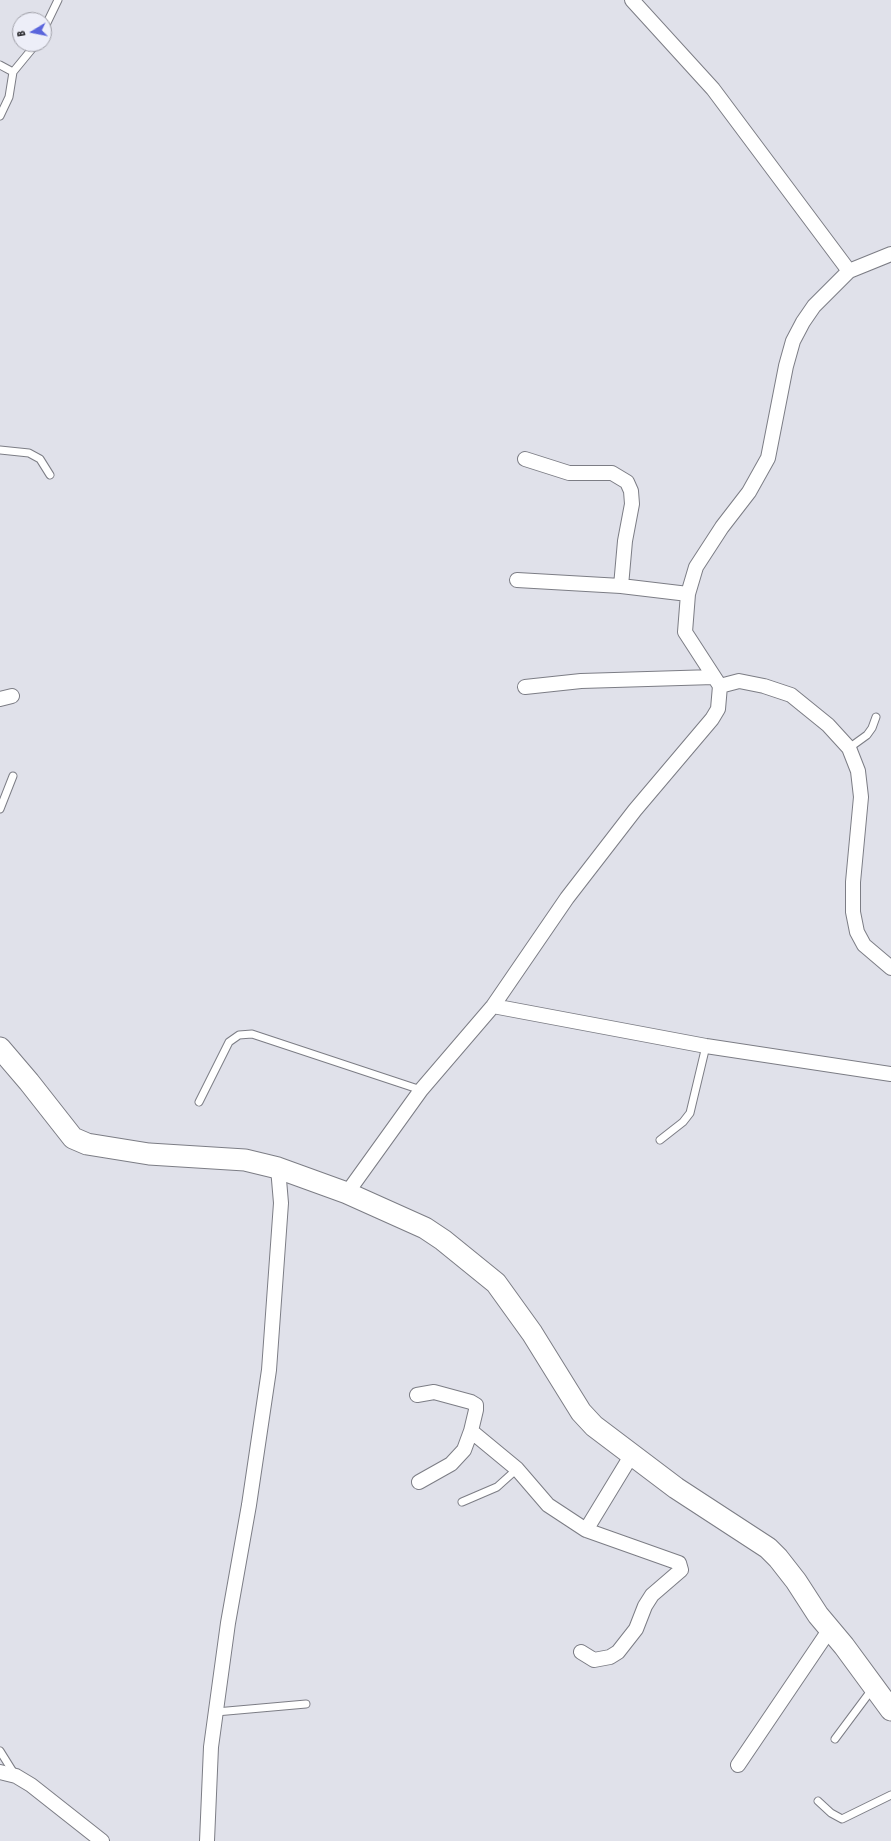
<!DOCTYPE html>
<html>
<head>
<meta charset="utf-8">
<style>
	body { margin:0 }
	#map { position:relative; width:891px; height:1841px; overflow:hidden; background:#e0e1ea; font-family:"Asap Condensed",sans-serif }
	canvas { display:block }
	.north { position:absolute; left:12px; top:12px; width:40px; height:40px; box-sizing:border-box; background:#edeef8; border:1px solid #9f9fa7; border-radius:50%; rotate:260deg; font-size:11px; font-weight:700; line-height:16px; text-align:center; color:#29292d }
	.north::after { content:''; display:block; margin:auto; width:14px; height:18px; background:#5a65dc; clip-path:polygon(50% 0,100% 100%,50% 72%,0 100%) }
</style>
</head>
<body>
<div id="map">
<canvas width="891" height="1841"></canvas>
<div class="north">B</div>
</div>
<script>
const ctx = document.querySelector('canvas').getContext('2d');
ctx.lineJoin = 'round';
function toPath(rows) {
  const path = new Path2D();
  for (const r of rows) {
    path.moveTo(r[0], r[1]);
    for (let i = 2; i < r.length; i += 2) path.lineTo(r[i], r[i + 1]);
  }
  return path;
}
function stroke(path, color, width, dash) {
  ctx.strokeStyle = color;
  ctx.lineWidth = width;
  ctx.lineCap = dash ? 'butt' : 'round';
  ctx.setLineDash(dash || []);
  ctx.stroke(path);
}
const lane = toPath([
	[44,29,58,0],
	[0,65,13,72,36,44],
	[0,116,9,97,13,72],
	[0,450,29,453,40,459,50,475],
	[849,748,867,735,872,728,876,717],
	[0,809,13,776],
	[199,1102,229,1042,239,1035,252,1034,421,1090],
	[660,1140,683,1122,690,1113,706,1046],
	[462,1502,497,1487,517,1469],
	[216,1712,306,1704],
	[835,1739,873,1688],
	[0,1751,15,1775],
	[818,1801,831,1813,842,1819,891,1795]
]);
const street = toPath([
	[632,0,713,89,849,271],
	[525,459,569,473,612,473,627,482,631,491,632,504,625,541,621,586],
	[517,580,621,586,688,594],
	[720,686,739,681,764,686,791,695,828,725,849,748,858,771,861,797,853,882,853,912,857,932,864,945,891,968],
	[525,687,581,681,714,677],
	[0,699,12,696],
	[493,1006,706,1046,891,1074],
	[347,1193,421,1090,493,1006,567,898,635,810,712,719,718,709,720,686,685,632,688,594,696,567,722,527,749,492,768,458,786,366,793,341,803,322,814,306,849,271,891,254],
	[417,1395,434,1392,471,1402,476,1405,476,1410,471,1431,517,1469,548,1505,586,1530],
	[419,1482,451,1464,464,1450,471,1431],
	[581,1652,594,1660,610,1657,618,1652,636,1629,645,1606,652,1595,681,1570,679,1563,586,1530,631,1456],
	[738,1765,830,1629],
	[0,1772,16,1776,31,1785,102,1841],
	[207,1841,211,1747,228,1623,249,1505,269,1370,281,1203,278,1168]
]);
const secondary = toPath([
	[0,1048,29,1082,73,1138,87,1144,149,1154,245,1160,278,1168,347,1193,425,1228,443,1240,496,1283,532,1333,581,1412,594,1426,676,1488,768,1548,778,1558,796,1581,818,1615,844,1646,891,1710]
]);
stroke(lane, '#7c7d85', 9);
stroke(street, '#7c7d85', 16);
stroke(secondary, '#7c7d85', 23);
stroke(lane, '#fff', 7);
stroke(street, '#fff', 14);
stroke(secondary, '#fff', 21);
</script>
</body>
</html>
